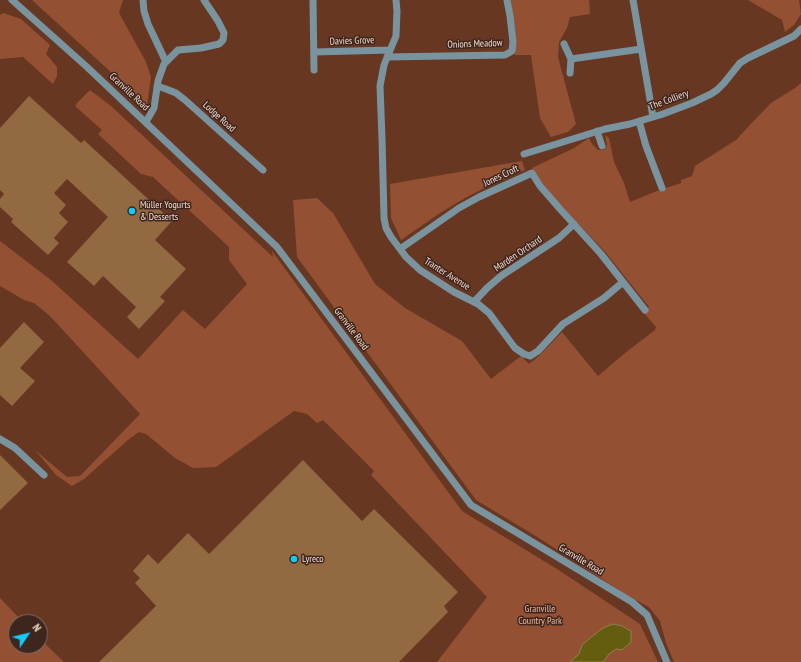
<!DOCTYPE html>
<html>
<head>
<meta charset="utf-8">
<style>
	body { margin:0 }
	#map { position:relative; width:801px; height:662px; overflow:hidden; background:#683722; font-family:"PT Sans Narrow",sans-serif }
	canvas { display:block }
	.north { position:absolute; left:8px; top:614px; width:40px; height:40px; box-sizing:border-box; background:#3d261d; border:1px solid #876d63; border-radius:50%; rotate:55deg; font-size:11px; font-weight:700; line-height:16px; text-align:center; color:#f7d8cc }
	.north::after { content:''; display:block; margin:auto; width:14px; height:18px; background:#12cafb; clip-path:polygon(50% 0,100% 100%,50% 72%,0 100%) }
</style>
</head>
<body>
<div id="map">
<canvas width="801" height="662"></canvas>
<div class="north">N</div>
</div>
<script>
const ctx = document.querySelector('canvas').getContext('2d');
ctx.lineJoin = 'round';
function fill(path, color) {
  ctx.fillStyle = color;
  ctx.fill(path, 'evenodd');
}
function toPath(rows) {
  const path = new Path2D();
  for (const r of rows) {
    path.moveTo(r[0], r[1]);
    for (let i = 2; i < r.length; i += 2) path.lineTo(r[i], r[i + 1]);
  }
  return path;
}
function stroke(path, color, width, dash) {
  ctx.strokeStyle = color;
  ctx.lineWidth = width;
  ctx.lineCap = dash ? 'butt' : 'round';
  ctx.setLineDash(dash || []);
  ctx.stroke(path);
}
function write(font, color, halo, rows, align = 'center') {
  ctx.font = font + ' "PT Sans Narrow",sans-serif';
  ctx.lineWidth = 3;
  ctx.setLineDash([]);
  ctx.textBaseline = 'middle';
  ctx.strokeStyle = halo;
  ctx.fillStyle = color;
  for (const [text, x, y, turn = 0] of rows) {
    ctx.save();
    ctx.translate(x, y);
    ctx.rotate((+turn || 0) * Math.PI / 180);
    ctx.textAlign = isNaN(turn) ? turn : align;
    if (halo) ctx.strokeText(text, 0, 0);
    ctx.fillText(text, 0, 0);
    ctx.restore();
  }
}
const green = toPath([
	[32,0,123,0,119,13,146,62,151,77,147,105],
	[510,0,589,0,590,14,570,17,567,28,559,42,558,57,576,124,568,132,551,137,540,118,531,55,515,55,515,32],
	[748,0,799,0,801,14,794,25,785,32,782,20],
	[3,13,21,19,50,45,46,54,57,67,57,76,53,84,23,57,0,59,0,15],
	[801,83,801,662,674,662,666,643,660,621,649,607,628,596,539,538,476,500,297,257,293,200,317,198,333,213,375,284,405,308,462,341,491,379,521,356,529,364,539,356,562,332,598,376,625,353,655,330,656,327,643,312,649,307,606,253,549,193,532,168,574,148,589,138,592,144,598,150,604,150,607,145,605,135,609,138,614,162,624,183,630,202,657,191,681,183,681,180,692,176,695,166,736,140,747,128,771,103,795,88],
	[90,90,111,106,273,257,272,251,462,511,557,569,640,624,658,662,437,662,487,597,371,475,374,471,323,420,317,423,307,414,294,411,216,467,193,468,175,458,146,434,139,432,128,440,84,479,72,486,56,475,35,450,67,477,80,476,140,414,50,316,34,303,24,300,0,286,0,241,51,280,138,359,183,310,205,329,247,284,229,260,229,247,153,177,141,174,98,134,102,130,75,106,78,102],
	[522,161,525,170,504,178,465,198,440,213,401,240,391,218,390,184],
	[0,598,23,622,16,622,16,646,40,646,40,639,64,662,0,662]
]);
const water = toPath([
	[613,624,622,626,631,631,631,642,622,650,616,649,609,654,603,662,570,662,579,654,582,645,590,638,603,628,613,624]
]);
const building = toPath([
	[29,96,81,143,84,140,172,221,155,240,186,269,160,297,165,301,139,329,127,317,136,307,103,276,94,286,67,262,108,217,67,179,54,193,66,205,59,213,68,222,54,238,59,243,48,255,11,222,13,219,0,207,0,199,4,194,0,190,0,128],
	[24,322,44,342,20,368,35,381,12,406,0,395,0,348],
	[0,455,28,483,0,510],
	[303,460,362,521,374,509,458,592,444,606,448,612,399,662,99,662,156,606,135,583,140,578,133,571,148,554,158,564,188,533,209,554]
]);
const minor = toPath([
	[12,0,87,67,277,247,471,505,632,602,647,615,667,662],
	[143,0,144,11,148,24,166,62],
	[313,0,314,70],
	[396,0,397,11,396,36,384,65,380,86,382,139,384,218,386,228,391,237,406,257,420,270,454,292,478,304,489,313,515,348,524,354,530,356,538,351,563,324,604,298,623,282],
	[633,0,653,117],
	[564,44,571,59,570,73],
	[314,52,390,50],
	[387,57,505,55,512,51,513,42,510,16,507,0],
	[571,59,641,49],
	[157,86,166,89,176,93,185,100,263,170],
	[639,121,646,146,662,188],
	[146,122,154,108,158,81,164,64,178,50,201,48,219,44,223,40,224,33,218,21,204,0],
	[597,131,602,146],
	[524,154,605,129,630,124,663,114,692,103,711,94,717,90,724,83,740,63,748,58,794,36,801,29],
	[400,249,459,208,479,197,532,173,540,186,560,209,601,254,645,310],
	[474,302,487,288,501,276,559,238,574,224],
	[0,439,15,448,44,475]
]);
const markers = [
	[132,211,4,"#12cafb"],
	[294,559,4,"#12cafb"]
];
const streetNames = [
	["Davies Grove",352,41,-2],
	["Onions Meadow",475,44,-2],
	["Granville Road",129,92,43],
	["The Colliery",669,100,-20],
	["Lodge Road",219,117,42],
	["Jones Croft",501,176,-25],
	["Marden Orchard",518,254,-34],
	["Tranter Avenue",447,274,32],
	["Granville Road",351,329,53],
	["Granville Road",581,560,31]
];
const poiNames = [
	["Müller Yogurts",140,205],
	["& Desserts",140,217],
	["Lyreco",302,559]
];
const parkNames = [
	["Granville",540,609],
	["Country Park",540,621]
];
fill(green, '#935033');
fill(water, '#645c0f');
stroke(water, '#908148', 1);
fill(building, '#926941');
stroke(minor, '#79949f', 7);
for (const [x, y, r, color] of markers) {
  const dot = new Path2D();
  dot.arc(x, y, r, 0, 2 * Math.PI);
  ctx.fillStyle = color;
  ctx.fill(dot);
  stroke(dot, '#3d261d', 1.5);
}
write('10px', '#f7d8cc', '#3d261d', streetNames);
write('10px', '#f7d8cc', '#3d261d', poiNames, 'left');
write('10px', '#f0b79f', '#3d261d', parkNames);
</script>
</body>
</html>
